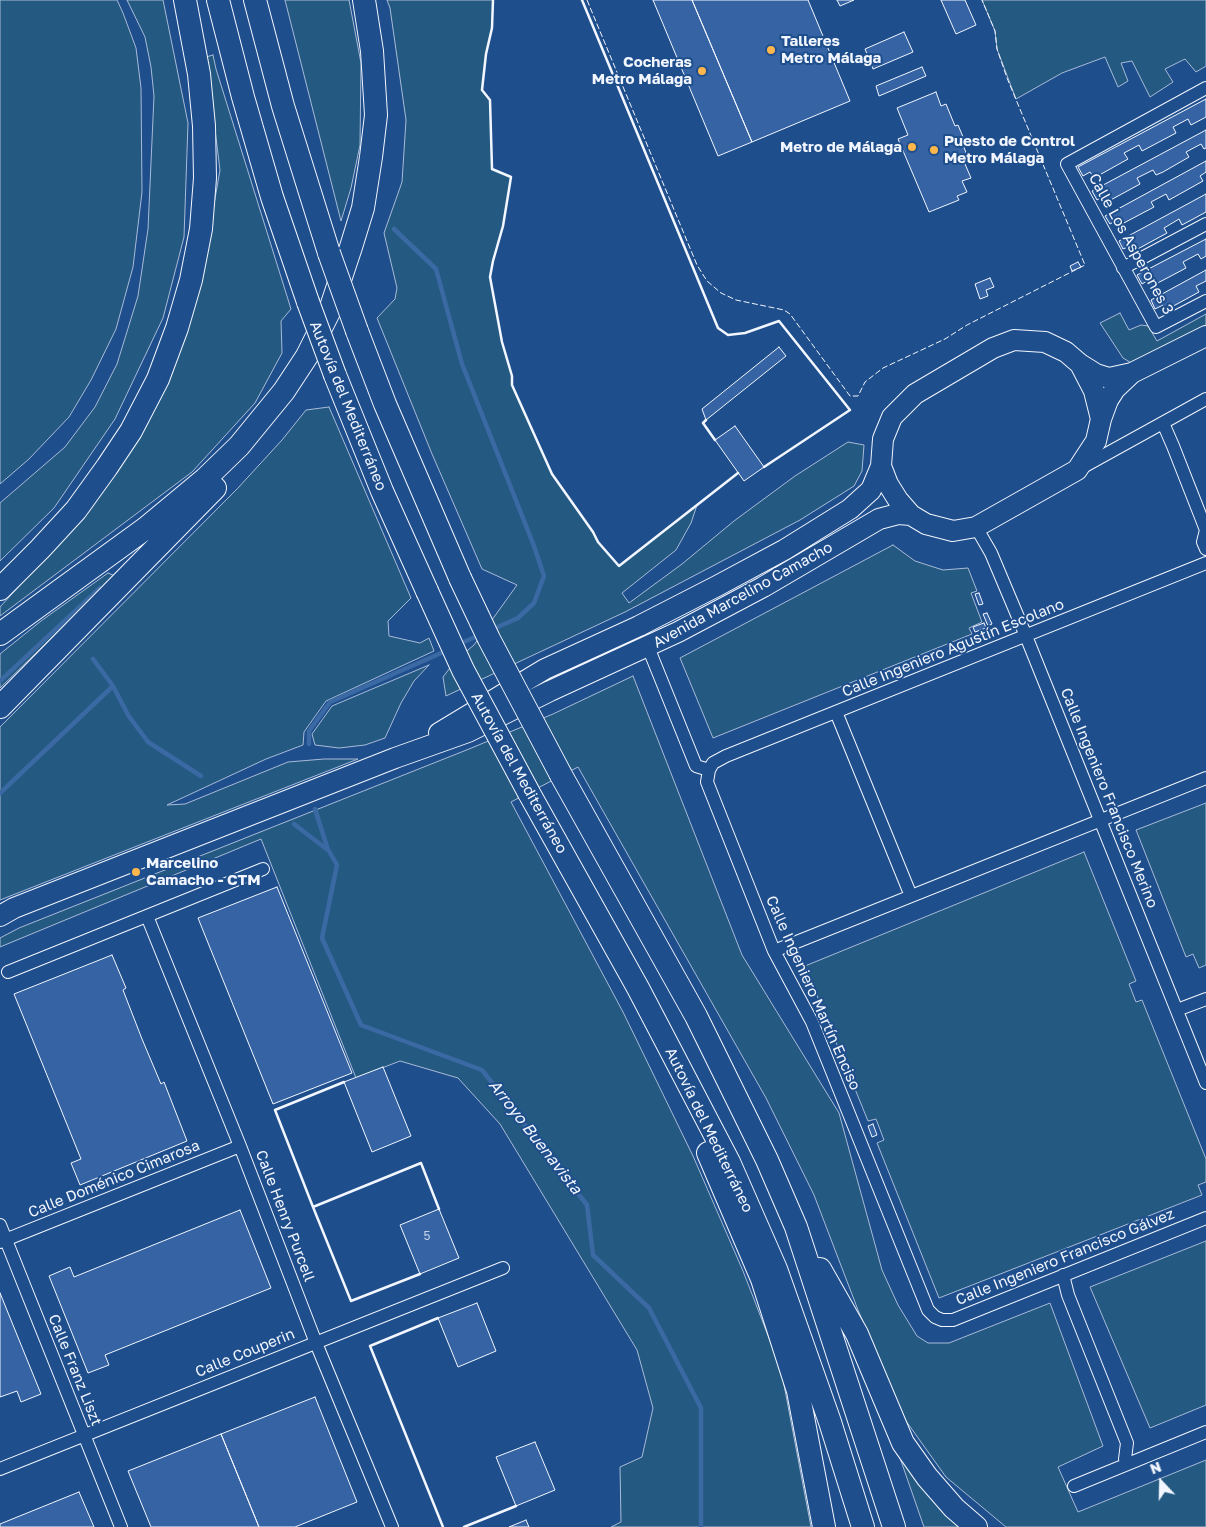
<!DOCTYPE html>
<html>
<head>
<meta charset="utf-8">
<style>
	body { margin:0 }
	#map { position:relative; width:1206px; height:1527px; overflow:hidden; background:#1f4e8c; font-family:"Golos Text",sans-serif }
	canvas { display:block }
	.north { position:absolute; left:1136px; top:1457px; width:50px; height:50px; -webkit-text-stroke:4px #1f4e8c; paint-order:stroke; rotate:339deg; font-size:14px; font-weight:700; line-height:20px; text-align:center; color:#f2f6ff }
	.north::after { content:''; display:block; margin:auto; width:18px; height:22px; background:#f2f6ff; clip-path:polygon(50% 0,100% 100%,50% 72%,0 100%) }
</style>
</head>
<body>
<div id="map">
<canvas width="1206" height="1527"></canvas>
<div class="north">N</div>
</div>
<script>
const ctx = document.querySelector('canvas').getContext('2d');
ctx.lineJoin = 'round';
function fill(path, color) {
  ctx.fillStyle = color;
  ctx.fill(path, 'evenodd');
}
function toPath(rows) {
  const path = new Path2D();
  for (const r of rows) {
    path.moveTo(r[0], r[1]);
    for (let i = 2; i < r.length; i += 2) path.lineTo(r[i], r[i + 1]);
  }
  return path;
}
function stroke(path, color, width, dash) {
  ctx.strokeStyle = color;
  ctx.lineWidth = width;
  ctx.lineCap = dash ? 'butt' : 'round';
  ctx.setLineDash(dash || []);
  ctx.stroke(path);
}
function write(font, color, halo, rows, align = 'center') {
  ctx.font = font + ' "Golos Text",sans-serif';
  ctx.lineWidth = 4;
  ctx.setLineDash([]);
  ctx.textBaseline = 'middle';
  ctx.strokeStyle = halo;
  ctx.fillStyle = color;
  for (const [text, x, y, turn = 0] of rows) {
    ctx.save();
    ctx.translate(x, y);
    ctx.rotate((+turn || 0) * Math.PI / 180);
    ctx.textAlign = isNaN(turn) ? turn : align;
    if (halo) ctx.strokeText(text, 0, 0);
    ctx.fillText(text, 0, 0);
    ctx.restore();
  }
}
const green = toPath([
	[0,0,117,0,123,13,136,48,141,88,142,192,133,267,116,329,91,380,69,417,29,459,0,484,0,0],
	[127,0,163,0,188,123,184,237,163,318,115,419,54,508,0,561,0,503,65,447,95,407,117,364,138,296,148,229,154,96,151,67,145,37,127,0],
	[285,0,349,0,361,63,360,145,351,188,341,221,285,0],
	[387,0,493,0,492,28,486,54,482,90,490,100,492,169,511,177,503,226,493,261,490,277,502,342,512,376,512,385,552,474,593,532,598,542,619,566,697,505,691,523,676,550,622,593,629,603,682,564,734,521,795,476,848,442,864,445,862,471,854,486,800,520,625,612,446,696,443,677,456,660,474,645,517,585,482,569,432,454,377,318,395,299,397,288,384,233,402,182,406,120,390,8,387,0],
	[982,0,1206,0,1206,66,1196,72,1185,59,1165,69,1173,82,1150,97,1132,61,1121,63,1128,81,1118,87,1105,57,1062,73,1016,99,997,49,995,31,982,0],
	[213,55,216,69,291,309,281,321,282,353,255,403,192,472,0,616,0,607,95,503,202,273,220,170,206,57,213,55],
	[1120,313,1129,330,1141,325,1148,326,1157,341,1206,314,1206,328,1133,364,1123,358,1100,323,1120,313],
	[329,407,411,598,388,621,389,636,420,643,429,638,434,651,326,701,304,732,303,745,266,759,167,805,185,804,288,762,324,759,358,759,0,900,0,727,237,489,282,440,306,410,329,407],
	[893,545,915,561,943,570,968,568,977,591,971,593,982,622,969,628,972,634,713,738,680,658,893,545],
	[108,573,115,576,0,688,0,654,41,621,108,573],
	[429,665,414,681,401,703,385,738,365,745,339,748,315,745,312,734,332,706,429,665],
	[633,676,742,955,839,1113,882,1270,898,1305,917,1336,928,1343,949,1343,1050,1303,1103,1446,1058,1467,1078,1512,1206,1460,1206,1527,1006,1527,946,1477,906,1421,858,1310,814,1195,766,1098,578,767,511,802,623,1012,693,1156,743,1271,781,1369,811,1527,611,1527,621,1522,620,1467,642,1457,653,1408,637,1350,500,1124,458,1078,400,1061,356,1078,261,839,0,947,0,938,19,928,469,749,553,714,633,676],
	[1206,803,1206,965,1199,968,1193,954,1186,957,1136,830,1206,803],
	[1084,852,1136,981,1129,984,1136,1002,1142,1000,1206,1159,1206,1182,1198,1185,1202,1195,939,1298,877,1143,884,1140,876,1119,868,1121,805,966,1084,852],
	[1206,1241,1206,1405,1150,1428,1090,1287,1206,1241],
	[900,1458,964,1527,924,1527,900,1458]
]);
const stream = toPath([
	[394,229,436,269,462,364,534,546,544,576,534,603,518,618,491,630],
	[459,644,480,635],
	[93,659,113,686,128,715,148,742,201,776],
	[0,681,100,588],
	[309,744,309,731,330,702,448,650],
	[0,793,113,686],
	[315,809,328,850],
	[294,824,329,851,337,865,322,938,361,1025,482,1070,587,1205,593,1255,649,1308,701,1408,701,1527]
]);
const building = toPath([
	[653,0,692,0,752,142,718,156,653,0],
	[692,0,808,0,850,101,752,142,692,0],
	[837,0,854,0,840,6,837,0],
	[941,0,965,0,976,25,956,34,941,0],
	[904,32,913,52,873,69,865,49,904,32],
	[922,67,926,76,879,96,876,86,922,67],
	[936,92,941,106,946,104,955,126,958,125,966,144,963,145,967,155,962,157,971,178,962,181,967,192,957,196,959,200,929,212,898,139,908,135,897,108,936,92],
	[1206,99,1206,117,1191,125,1188,119,1173,127,1176,133,1142,151,1139,145,1124,153,1128,159,1094,178,1090,172,1083,176,1078,167,1206,99],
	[1206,130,1206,148,1204,149,1201,144,1186,152,1189,157,1163,172,1156,175,1153,170,1137,178,1140,184,1107,202,1104,196,1097,200,1092,191,1206,130],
	[1206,161,1206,172,1200,176,1203,181,1169,200,1166,194,1151,202,1154,207,1120,225,1117,220,1110,224,1105,216,1206,161],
	[1206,194,1206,212,1182,225,1179,219,1164,228,1167,233,1134,251,1130,246,1123,249,1119,241,1206,194],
	[1206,239,1206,256,1201,259,1198,254,1183,262,1186,268,1152,286,1149,280,1142,284,1137,275,1206,239],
	[1078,262,1081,267,1072,271,1070,266,1078,262],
	[1206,270,1206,281,1196,286,1199,292,1166,310,1163,305,1155,309,1151,300,1206,270],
	[990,278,994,287,986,290,988,296,980,299,975,284,990,278],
	[779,347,786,356,706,420,702,409,779,347],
	[735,426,764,467,744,481,715,440,735,426],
	[979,593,983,604,979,605,975,594,979,593],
	[987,613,992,624,988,626,983,614,987,613],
	[984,623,986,628,975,632,973,627,984,623],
	[277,887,352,1073,273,1104,198,918,277,887],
	[112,955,126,988,123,990,142,1039,161,1084,164,1082,187,1141,80,1185,71,1163,81,1159,14,994,112,955],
	[383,1067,411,1136,372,1152,344,1082,383,1067],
	[873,1124,877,1135,872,1137,868,1126,873,1124],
	[439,1209,459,1258,420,1274,400,1225,439,1209],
	[240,1210,271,1288,105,1355,109,1365,88,1373,49,1276,70,1267,74,1277,240,1210],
	[0,1293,41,1394,21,1402,17,1391,0,1397,0,1293],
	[477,1303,496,1351,458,1367,438,1318,477,1303],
	[315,1397,357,1502,295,1527,259,1527,221,1434,315,1397],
	[221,1434,259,1527,151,1527,128,1471,221,1434],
	[535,1442,555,1490,516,1506,496,1457,535,1442],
	[79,1492,94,1527,0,1527,0,1524,79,1492],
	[526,1520,529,1527,509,1527,526,1520]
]);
const street = toPath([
	[1206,88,1067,164,1156,327,1206,301],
	[1123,268,1206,224],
	[1163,423,1173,446,1206,530,1203,542,1206,549],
	[1081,468,1206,399],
	[976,527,991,553,1026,636,1206,1083],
	[1206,563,726,756,713,763,709,770,707,782,774,951,812,1022,924,1300,928,1310,935,1317,942,1320,953,1320,1206,1218],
	[648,647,696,766,709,770],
	[836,712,911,896],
	[147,916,240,1146,316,1343,392,1527],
	[774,951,1206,778],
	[8,972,263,869],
	[1177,1010,1206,999],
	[0,1225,121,1527],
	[0,1242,240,1146],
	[1063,1275,1068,1295,1127,1443,1125,1459,1127,1464],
	[0,1469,503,1268],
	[1074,1486,1206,1432]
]);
const primary = toPath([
	[1080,364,1094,391,1101,419],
	[881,466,888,484,898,500,911,515,926,524,953,531,976,527,1077,470,1096,441,1101,419,1108,400,1115,389,1132,373],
	[439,733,545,669,639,626,717,586,784,550,850,509,871,490,881,466,883,439,892,417,915,394,993,348,1014,340,1045,342,1066,352,1080,364,1096,374,1109,378,1132,373,1206,336],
	[0,916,14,908,395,758,468,732,550,691,678,632,763,587,879,519,898,514,911,515]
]);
const highway = toPath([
	[218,0,243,97,272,197,308,302],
	[255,0,283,106,329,253],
	[357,331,385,404,460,578],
	[335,375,382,491,427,591],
	[0,589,40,549,76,510,107,467,131,431,158,379,177,328,191,280,201,229,205,178,204,126,199,74,185,0],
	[0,634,146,528,205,479,239,446,284,391,307,356,330,310,351,247,363,208,371,157,376,115,372,51,364,0],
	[0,707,215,488],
	[561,775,696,1016,767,1160,796,1227,894,1527],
	[529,793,638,988,729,1162,776,1269,830,1422,863,1527],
	[708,1153,762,1279,798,1391,824,1527],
	[820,1269,857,1334,903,1443,927,1477,954,1508,976,1527]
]);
const highwayBridge = toPath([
	[329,253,357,331],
	[308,302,335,375],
	[460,578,489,639,561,775],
	[427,591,463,670,529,793]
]);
const fence = toPath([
	[587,0,697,265,707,281,721,293,736,300,784,310,790,314,850,396,858,396,865,382,883,368,945,339,967,325,1085,265,1007,78,997,49,995,31,982,0]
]);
const wall = toPath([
	[493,0,492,28,486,54,482,90,490,100,492,169,511,177,503,226,493,261,490,277,502,342,512,376,512,385,552,474,593,532,598,542,619,566,738,473],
	[582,0,718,328,728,335,745,333,779,321,850,410,764,467],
	[706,420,703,423,715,440],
	[313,1207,275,1110,344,1082],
	[420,1274,351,1301,313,1207,421,1163,439,1209],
	[438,1318,370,1346,443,1527],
	[464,1527,516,1506]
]);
const markers = [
	[771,50,5,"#ffb74d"],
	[702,71,5,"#ffb74d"],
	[912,147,5,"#ffb74d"],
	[934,150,5,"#ffb74d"],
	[136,872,5,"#ffb74d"]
];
const numberNames = [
	["5",427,1236]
];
const poiNames = [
	["Talleres",781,41],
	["Metro Málaga",781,58],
	["Cocheras",692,62,"right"],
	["Metro Málaga",692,79,"right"],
	["Puesto de Control",944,141],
	["Metro Málaga",944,158],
	["Metro de Málaga",902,147,"right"],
	["Marcelino",146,863],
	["Camacho - CTM",146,880]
];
const streetNames = [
	["Calle Los Asperones 3",1131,244,61],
	["Autovía del Mediterráneo",348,406,68],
	["Avenida Marcelino Camacho",743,595,-29],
	["Calle Ingeniero Agustín Escolano",953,648,-22],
	["Autovía del Mediterráneo",519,773,61],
	["Calle Ingeniero Francisco Merino",1109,798,68],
	["Calle Ingeniero Martín Enciso",813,993,66],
	["Autovía del Mediterráneo",709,1130,64],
	["Calle Doménico Cimarosa",114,1179,-22],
	["Calle Henry Purcell",285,1216,69],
	["Calle Ingeniero Francisco Gálvez",1065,1257,-22],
	["Calle Couperin",245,1353,-22],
	["Calle Franz Liszt",75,1370,68]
];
const waterNames = [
	["Arroyo Buenavista",535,1137,52]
];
fill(green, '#245a82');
stroke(green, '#a8bbd7', 1);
stroke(stream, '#3b69a3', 4.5);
fill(building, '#3563a3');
stroke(building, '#f2f6ff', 1);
stroke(street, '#f2f6ff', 14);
stroke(primary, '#f2f6ff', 22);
stroke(highway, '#f2f6ff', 24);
stroke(street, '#1f4e8c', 12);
stroke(primary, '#1f4e8c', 20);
stroke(highway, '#1f4e8c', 22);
stroke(highwayBridge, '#f2f6ff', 24, []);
stroke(highwayBridge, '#1f4e8c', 22);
stroke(fence, '#f2f6ff', 1, [6, 2.5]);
stroke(wall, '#f2f6ff', 2.5);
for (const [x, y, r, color] of markers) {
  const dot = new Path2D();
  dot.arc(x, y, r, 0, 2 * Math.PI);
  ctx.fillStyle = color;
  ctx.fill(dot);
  stroke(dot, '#1f4e8c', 2);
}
write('12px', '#c3d1e8', null, numberNames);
write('bold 15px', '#f2f6ff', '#1f4e8c', poiNames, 'left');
write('15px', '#f2f6ff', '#1f4e8c', streetNames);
write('italic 16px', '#f2f6ff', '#1f4e8c', waterNames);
</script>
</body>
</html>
